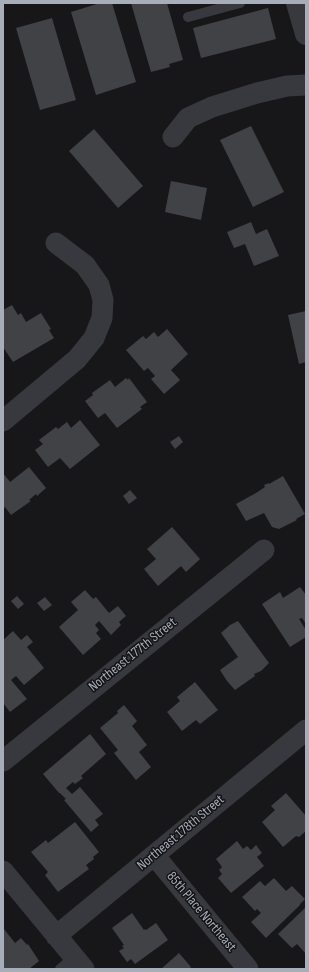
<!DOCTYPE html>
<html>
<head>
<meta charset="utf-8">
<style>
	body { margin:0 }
	#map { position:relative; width:309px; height:972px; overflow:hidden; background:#171719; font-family:"Sofia Sans Condensed",sans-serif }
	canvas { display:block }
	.frame { position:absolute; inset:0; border:4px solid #a8aeb9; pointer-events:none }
</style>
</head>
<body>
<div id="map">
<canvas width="309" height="972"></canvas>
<div class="frame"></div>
</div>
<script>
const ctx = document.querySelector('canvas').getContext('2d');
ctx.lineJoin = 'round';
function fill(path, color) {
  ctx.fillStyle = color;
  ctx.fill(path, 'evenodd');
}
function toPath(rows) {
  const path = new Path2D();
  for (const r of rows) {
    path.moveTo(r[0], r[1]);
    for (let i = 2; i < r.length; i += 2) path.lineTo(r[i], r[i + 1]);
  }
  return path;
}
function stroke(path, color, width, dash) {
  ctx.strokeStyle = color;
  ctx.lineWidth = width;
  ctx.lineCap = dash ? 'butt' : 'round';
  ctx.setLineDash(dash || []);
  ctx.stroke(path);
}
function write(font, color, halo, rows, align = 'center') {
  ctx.font = font + ' "Sofia Sans Condensed",sans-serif';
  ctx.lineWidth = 3;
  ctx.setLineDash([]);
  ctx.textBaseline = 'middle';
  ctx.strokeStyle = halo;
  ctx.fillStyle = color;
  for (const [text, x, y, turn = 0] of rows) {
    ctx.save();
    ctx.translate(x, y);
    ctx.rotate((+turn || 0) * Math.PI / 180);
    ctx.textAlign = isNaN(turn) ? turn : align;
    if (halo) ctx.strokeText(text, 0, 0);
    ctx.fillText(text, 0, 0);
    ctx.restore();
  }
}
const building = toPath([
	[100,3,112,3,136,82,96,95,71,12],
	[131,3,167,3,183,60,169,64,170,67,151,72],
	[268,8,276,39,201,58,193,28],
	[52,18,76,100,40,110,16,28],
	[251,126,284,192,253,207,220,140],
	[94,129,143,186,118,208,69,151],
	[171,181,207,188,201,220,165,212],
	[251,222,256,234,267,229,279,256,254,266,245,244,234,248,227,232],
	[12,305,18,315,21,313,26,322,41,313,51,329,49,330,54,338,13,362,3,347,3,310],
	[306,311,306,362,299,364,288,315],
	[167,329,188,354,171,370,180,380,164,394,151,379,155,376,148,368,144,371,126,350,143,336,146,339,154,332,158,337],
	[126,378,128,380,129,378,147,402,140,407,142,409,117,428,105,413,98,418,85,401,93,395,92,393,110,380,115,387],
	[80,420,100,445,70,469,60,458,48,467,35,450,43,444,39,440,56,427,58,429,67,422,71,428],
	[179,436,183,442,175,449,170,442],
	[29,467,46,488,37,496,36,494,29,500,31,501,11,515,5,507,3,509,3,473,10,482],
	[283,476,305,514,296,519,297,520,279,529,272,527,264,513,246,521,236,504,256,493,265,487,264,485,269,483,269,484],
	[130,490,137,498,129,504,123,496],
	[172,527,200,559,186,572,181,566,158,586,144,569,156,559,147,549],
	[300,587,306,595,306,624,302,618,299,619,306,630,306,637,290,647,262,604,280,592,283,598],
	[85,590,93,599,96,597,109,613,118,606,126,616,119,622,121,625,111,635,99,621,95,625,99,630,96,633,101,639,83,655,59,627,78,610,71,602],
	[17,596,24,604,18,609,11,601],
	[45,597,52,605,44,611,37,603],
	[238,621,269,663,261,671,254,674,255,676,235,690,227,681,220,670,238,657,221,633,230,625],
	[13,631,21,640,27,635,33,642,27,647,44,668,24,685,16,676,11,680,27,699,10,712,3,703,3,640],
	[195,682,218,710,200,724,196,720,182,731,167,712,180,701,177,697],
	[124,705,137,721,132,726,147,745,139,752,151,767,136,780,114,753,118,750,100,728,118,713,117,711],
	[90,734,106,754,81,776,83,778,75,784,73,782,66,788,72,794,80,787,103,814,95,820,99,825,91,832,64,800,66,799,60,793,59,793,43,774],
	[286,793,306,816,306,831,299,837,296,836,283,847,262,822,275,810,271,806],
	[75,822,99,852,93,857,94,859,86,865,89,869,58,892,45,875,48,872,31,852,46,840,48,843],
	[237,841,243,849,247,846,251,850,256,845,262,853,257,857,264,866,231,893,218,878,222,874,219,870,222,867,216,859],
	[274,878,286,891,292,886,305,899,300,904,300,905,266,938,251,922,261,913,257,909,255,911,242,897,260,881,265,886],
	[306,907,306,954,297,944,292,948,278,934],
	[132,913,144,930,145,929,146,930,156,923,168,940,135,964,131,959,127,962,119,951,124,948,122,946,124,945,112,928],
	[4,929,15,943,21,938,27,945,28,944,39,961,29,969,3,969,3,930],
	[179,953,191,967,189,969,161,969]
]);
const service = toPath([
	[188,17,240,3],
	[60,969,74,957]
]);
const minor = toPath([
	[173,137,188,118,212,107,257,93,287,86,306,85],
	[3,421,77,359,94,338,102,318,103,300,99,285,85,265,56,243],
	[3,761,264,550],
	[154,855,248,969],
	[3,871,84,969],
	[56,936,306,730]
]);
const tertiary = toPath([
	[297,3,306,34]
]);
const streetNames = [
	["Northeast 177th Street",133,655,-39],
	["Northeast 178th Street",181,833,-40],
	["85th Place Northeast",201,912,50]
];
fill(building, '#404246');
stroke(service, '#37393e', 10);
stroke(minor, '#37393e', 21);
stroke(tertiary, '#37393e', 22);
write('14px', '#a8aeb9', '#121214', streetNames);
</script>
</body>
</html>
